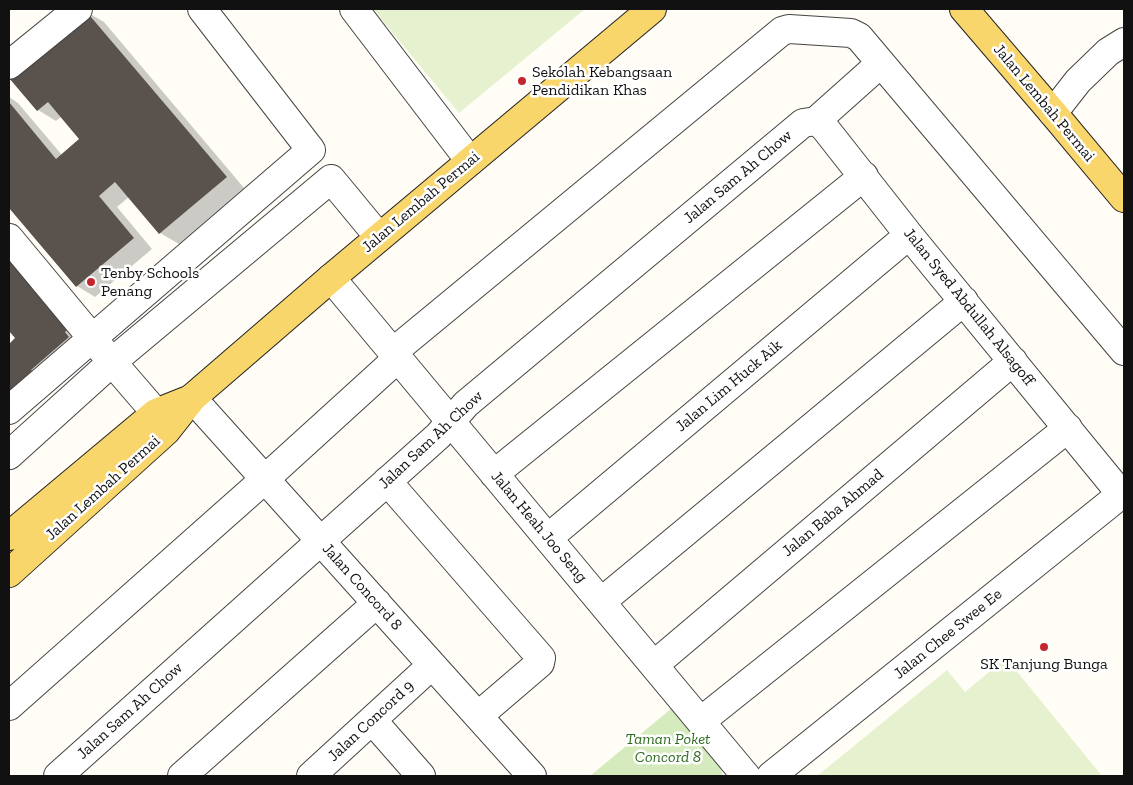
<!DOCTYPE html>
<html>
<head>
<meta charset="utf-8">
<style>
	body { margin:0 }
	#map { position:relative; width:1133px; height:785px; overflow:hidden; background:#fffdf5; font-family:"Zilla Slab",serif }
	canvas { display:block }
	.frame { position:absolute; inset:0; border:10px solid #111; pointer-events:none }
</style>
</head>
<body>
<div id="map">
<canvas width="1133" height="785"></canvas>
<div class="frame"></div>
</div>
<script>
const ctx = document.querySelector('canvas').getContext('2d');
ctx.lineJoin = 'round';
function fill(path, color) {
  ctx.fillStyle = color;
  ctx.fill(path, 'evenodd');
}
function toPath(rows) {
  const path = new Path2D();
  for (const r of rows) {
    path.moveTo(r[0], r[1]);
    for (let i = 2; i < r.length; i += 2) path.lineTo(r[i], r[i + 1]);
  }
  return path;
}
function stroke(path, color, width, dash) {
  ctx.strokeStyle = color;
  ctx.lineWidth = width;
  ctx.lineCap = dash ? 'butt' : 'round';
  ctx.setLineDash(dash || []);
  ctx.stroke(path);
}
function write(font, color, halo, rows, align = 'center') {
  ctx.font = font + ' "Zilla Slab",serif';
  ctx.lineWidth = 5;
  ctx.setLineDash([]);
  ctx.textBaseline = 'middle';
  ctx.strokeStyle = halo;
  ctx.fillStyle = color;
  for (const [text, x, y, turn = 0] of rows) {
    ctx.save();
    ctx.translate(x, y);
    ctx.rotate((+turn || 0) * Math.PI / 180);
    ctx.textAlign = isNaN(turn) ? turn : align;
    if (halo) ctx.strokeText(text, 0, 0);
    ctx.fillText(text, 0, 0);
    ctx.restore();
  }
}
const green = toPath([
	[672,708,719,763,723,776,590,776]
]);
const pitch = toPath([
	[373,9,585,9,459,113],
	[1006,658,1102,776,817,776,947,670,965,692]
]);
const shadow = toPath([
	[85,11,104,22,244,188,179,244,160,233,129,197,117,207,152,249,95,297,77,286,9,206,9,97,18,103,62,155,81,139,61,117,56,121,38,110],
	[9,251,92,335,9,420,9,345,17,338,9,329]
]);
const building = toPath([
	[85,10,227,177,159,234,115,182,99,196,134,238,76,287,9,208,9,102,56,159,79,139,48,102,37,111,9,78],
	[9,260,54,312,74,324,65,332,69,337,31,370,33,372,9,394,9,344,15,338,9,331]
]);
const minor = toPath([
	[354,9,470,161],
	[9,65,78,9],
	[1053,113,1078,81,1108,52,1124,42],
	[816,121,824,127,909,235,1121,494],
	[816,121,881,63],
	[9,238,112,362,156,413],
	[331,278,746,776],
	[393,352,782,31,789,29,851,33,859,37,1124,351],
	[192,398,532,776],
	[9,410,311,150,202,9],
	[9,455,112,362,331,179,379,237],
	[494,474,864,176],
	[387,481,541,658,540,663,478,716],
	[548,538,909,235],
	[601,602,964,301],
	[654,665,1013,361],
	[9,706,265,479,398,358],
	[372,720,421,776],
	[701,721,1068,428],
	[58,776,438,436,466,404,803,123,816,121],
	[182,776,377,603],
	[311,776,432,665],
	[771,776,1124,492]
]);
const major = toPath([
	[964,9,1053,113,1124,198],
	[9,536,156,413,186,401],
	[9,573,166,431,192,398,331,278,652,9]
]);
const markers = [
	[522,81,5,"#c4262e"],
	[91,282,5,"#c4262e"],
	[1044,647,5,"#c4262e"]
];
const poiNames = [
	["Sekolah Kebangsaan",532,72],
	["Pendidikan Khas",532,90],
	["Tenby Schools",101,273],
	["Penang",101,291],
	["SK Tanjung Bunga",1044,664,"center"]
];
const streetNames = [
	["Jalan Lembah Permai",1044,103,50],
	["Jalan Sam Ah Chow",738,177,-40],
	["Jalan Lembah Permai",421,202,-40],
	["Jalan Syed Abdullah Alsagoff",969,307,51],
	["Jalan Lim Huck Aik",729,386,-40],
	["Jalan Sam Ah Chow",431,440,-43],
	["Jalan Lembah Permai",103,488,-42],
	["Jalan Baba Ahmad",833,513,-40],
	["Jalan Heah Joo Seng",539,527,50],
	["Jalan Concord 8",362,587,48],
	["Jalan Chee Swee Ee",948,634,-39],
	["Jalan Sam Ah Chow",130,711,-42],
	["Jalan Concord 9",371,721,-43]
];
const parkNames = [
	["Taman Poket",668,739],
	["Concord 8",668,757]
];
fill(green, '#d5ebbd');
fill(pitch, '#e6f2cf');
fill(shadow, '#0003');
fill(building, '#5a524d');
stroke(minor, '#444', 30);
stroke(major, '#222', 30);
stroke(minor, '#fff', 28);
stroke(major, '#f9d66b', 28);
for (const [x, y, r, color] of markers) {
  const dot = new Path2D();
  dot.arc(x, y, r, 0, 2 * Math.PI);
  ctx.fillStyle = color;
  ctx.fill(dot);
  stroke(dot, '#fff', 2);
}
write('16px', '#111', '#fff', poiNames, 'left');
write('16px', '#111', '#fff', streetNames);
write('italic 16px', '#2f6b1f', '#fff', parkNames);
</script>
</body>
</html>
